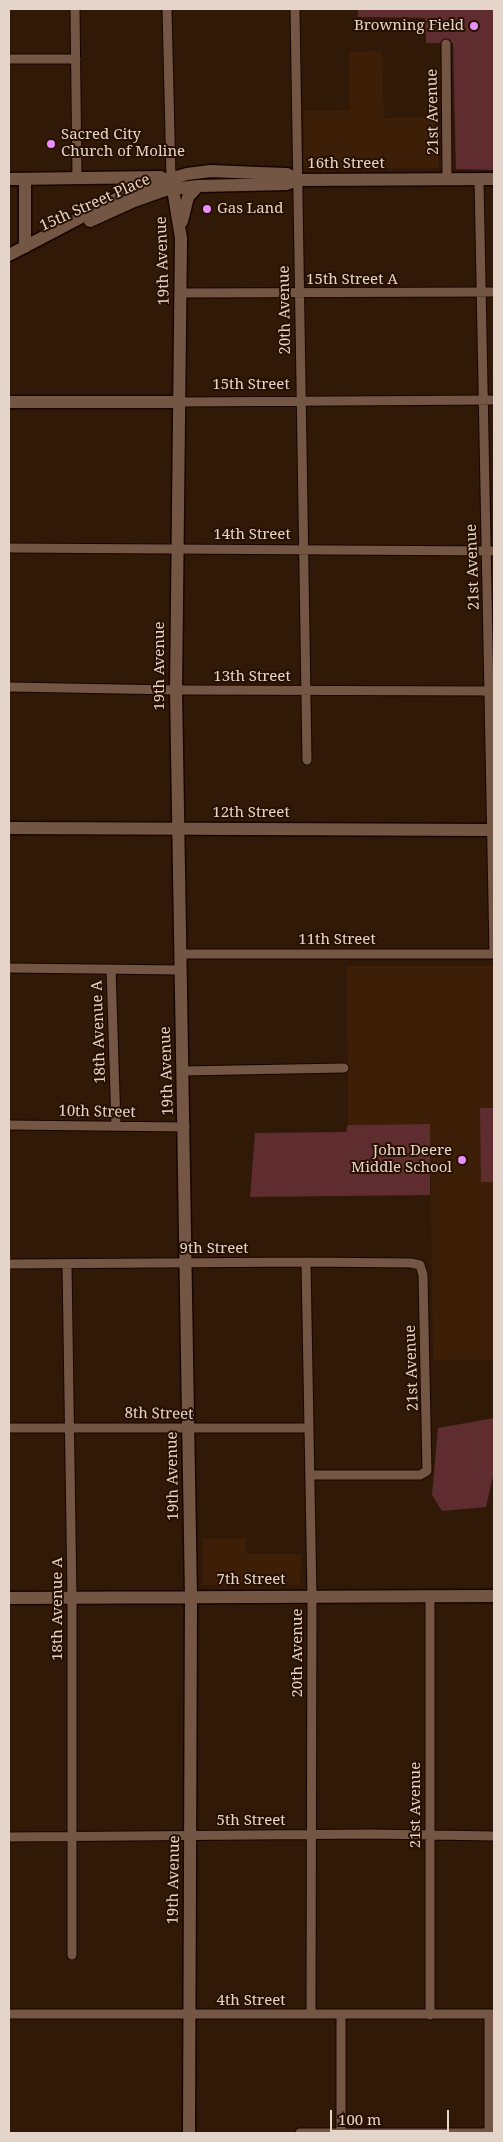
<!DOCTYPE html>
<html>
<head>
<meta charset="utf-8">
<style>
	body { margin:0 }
	#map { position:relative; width:503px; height:2142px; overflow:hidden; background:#311907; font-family:"Noto Serif",serif }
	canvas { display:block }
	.frame { position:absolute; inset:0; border:10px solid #e4d4c9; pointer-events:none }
	.scale { position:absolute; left:330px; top:2110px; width:119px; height:22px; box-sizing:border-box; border:2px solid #e4d4c9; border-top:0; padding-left:6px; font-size:15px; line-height:18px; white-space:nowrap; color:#e4d4c9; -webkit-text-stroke:4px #271001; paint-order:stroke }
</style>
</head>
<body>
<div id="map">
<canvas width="503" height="2142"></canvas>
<div class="frame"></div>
<div class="scale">100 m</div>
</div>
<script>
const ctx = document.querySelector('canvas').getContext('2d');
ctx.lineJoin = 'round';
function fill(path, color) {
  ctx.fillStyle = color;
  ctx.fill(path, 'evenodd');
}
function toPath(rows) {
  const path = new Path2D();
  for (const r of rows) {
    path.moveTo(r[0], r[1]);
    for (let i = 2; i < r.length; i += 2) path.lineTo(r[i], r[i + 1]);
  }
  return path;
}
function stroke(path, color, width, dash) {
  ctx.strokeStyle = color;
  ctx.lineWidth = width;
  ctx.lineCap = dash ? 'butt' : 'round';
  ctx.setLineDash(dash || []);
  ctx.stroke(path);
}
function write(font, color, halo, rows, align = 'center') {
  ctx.font = font + ' "Noto Serif",serif';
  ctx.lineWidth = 4;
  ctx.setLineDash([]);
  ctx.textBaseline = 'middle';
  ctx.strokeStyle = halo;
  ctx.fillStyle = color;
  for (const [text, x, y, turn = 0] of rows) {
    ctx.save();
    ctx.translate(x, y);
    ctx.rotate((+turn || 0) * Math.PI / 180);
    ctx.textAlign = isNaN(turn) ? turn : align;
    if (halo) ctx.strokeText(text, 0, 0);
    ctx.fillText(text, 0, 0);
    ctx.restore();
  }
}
const built = toPath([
	[382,51,384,118,437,117,439,168,304,169,304,111,350,110,349,52],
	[347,966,494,966,494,1360,433,1360,430,1124,348,1125],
	[246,1538,246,1554,301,1554,300,1585,203,1585,202,1539]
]);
const green = toPath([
	[358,9,494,9,494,170,456,169,453,43,426,43,425,18,358,17],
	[480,1108,494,1108,494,1182,481,1182],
	[430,1124,430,1195,250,1197,255,1133,346,1132,348,1125],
	[494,1418,494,1472,486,1507,442,1511,432,1495,438,1428]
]);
const street = toPath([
	[75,9,77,178],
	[167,9,171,177],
	[295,9,307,760],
	[446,44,447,179],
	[9,59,76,59],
	[479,179,494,954],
	[181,293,494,292],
	[180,402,494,400],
	[9,548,494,551],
	[9,687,176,690,493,691],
	[181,954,494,954],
	[9,968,181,970],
	[111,969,116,1125],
	[183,1071,344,1068],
	[9,1125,185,1127],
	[306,1262,312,1596,311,2014],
	[9,1264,306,1262,411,1263,420,1265,423,1275,427,1471,420,1475,310,1475],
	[67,1264,72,1597,72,1955],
	[9,1428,308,1428],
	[9,1837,371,1834,494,1836],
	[9,2014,494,2014],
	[430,2015,430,1596],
	[300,2133,494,2133],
	[341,2133,341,2015],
	[489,2133,489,2014]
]);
const secondary = toPath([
	[171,177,181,238,176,690,191,1597,189,2133],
	[9,179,161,177],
	[25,179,25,247],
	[90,221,134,201,165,190,198,186,286,184,297,180],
	[182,221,188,197,198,186],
	[9,255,135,189,187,174,211,171,258,173,287,174,297,180,494,179],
	[9,402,180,402],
	[9,828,494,830],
	[9,1598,494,1596]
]);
const markers = [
	[474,26,5,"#ea8dfd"],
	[51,144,5,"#ea8dfd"],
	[207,209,5,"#ea8dfd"],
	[462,1160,5,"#ea8dfd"]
];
const poiNames = [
	["Browning Field",464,26],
	["Sacred City",61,135,"left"],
	["Church of Moline",61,152,"left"],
	["Gas Land",217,209,"left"],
	["John Deere",452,1151],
	["Middle School",452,1168]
];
const streetNames = [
	["21st Avenue",433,112,-91],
	["16th Street",346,164],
	["15th Street Place",95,203,-24],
	["19th Avenue",163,261,-92],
	["15th Street A",352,280],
	["20th Avenue",285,310,-91],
	["15th Street",251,385],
	["14th Street",252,535],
	["21st Avenue",473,567,-92],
	["19th Avenue",160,666,-90],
	["13th Street",252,677],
	["12th Street",251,813],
	["11th Street",337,940],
	["18th Avenue A",99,1032,-92],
	["19th Avenue",167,1071,-92],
	["10th Street",97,1112,1],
	["9th Street",214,1249],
	["21st Avenue",412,1368,-92],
	["8th Street",159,1414,1],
	["19th Avenue",173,1476,-91],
	["7th Street",251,1580],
	["18th Avenue A",58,1609,-90],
	["20th Avenue",298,1653,-90],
	["21st Avenue",416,1805,-90],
	["5th Street",251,1821],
	["19th Avenue",174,1880,-89],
	["4th Street",251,2001]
];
fill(built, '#3d1f08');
fill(green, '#5f2c2f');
stroke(street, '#180400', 11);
stroke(secondary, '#180400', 15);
stroke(street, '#735744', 9);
stroke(secondary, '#735744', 12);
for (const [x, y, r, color] of markers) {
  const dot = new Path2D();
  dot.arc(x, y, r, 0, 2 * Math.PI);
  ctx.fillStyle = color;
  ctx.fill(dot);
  stroke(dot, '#271001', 2);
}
write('15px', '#e4d4c9', '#271001', poiNames, 'right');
write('15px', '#e4d4c9', '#271001', streetNames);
</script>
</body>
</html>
